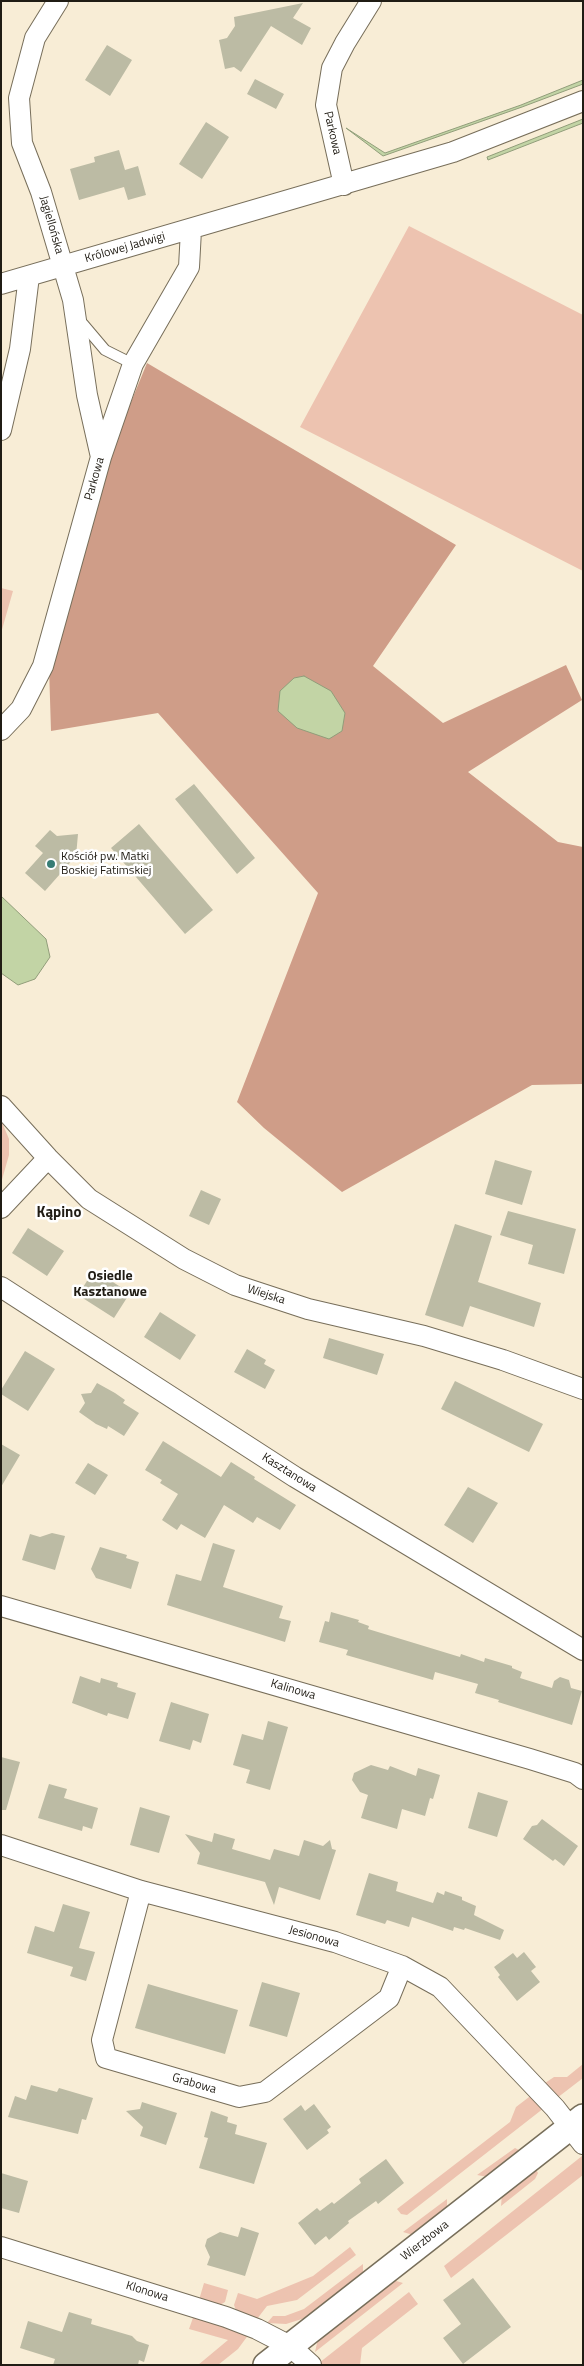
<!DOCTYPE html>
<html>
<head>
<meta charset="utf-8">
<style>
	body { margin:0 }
	#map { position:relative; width:584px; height:2366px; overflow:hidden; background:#f8edd6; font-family:"Titillium Web",sans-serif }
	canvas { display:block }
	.frame { position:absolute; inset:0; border:2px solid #201c14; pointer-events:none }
</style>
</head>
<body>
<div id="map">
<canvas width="584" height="2366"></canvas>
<div class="frame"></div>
</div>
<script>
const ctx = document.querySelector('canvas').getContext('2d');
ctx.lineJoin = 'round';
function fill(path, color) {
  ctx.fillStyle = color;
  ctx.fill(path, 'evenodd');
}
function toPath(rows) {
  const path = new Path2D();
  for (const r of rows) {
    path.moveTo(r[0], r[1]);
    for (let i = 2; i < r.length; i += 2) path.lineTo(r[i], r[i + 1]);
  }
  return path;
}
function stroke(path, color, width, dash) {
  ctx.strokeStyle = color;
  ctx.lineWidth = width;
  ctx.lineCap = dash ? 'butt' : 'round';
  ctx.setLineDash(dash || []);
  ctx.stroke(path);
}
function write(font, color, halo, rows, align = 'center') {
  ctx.font = font + ' "Titillium Web",sans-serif';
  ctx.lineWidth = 5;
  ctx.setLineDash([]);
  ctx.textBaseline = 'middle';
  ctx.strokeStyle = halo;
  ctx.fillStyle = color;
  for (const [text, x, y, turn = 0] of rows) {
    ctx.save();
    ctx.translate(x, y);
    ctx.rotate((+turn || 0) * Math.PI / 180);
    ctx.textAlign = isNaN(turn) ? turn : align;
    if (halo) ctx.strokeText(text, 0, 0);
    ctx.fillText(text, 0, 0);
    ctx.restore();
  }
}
const green = toPath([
	[409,226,583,315,583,571,300,427],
	[1,588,13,591,1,633],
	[1,1120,9,1139,9,1155,1,1183],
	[583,2064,583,2078,557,2098,545,2083,554,2077,567,2077],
	[533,2094,544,2108,407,2215,401,2214,397,2209,510,2122,516,2107],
	[515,2148,521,2151,488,2177,477,2175],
	[582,2156,583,2175,451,2278,444,2266],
	[535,2168,538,2173,535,2179,501,2206,502,2194],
	[447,2199,447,2209,413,2235,403,2232],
	[350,2247,356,2255,297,2300,267,2306,257,2319,237,2313,234,2305,238,2293,257,2299,313,2276],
	[363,2264,363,2275,305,2318,286,2324,267,2323,273,2316,285,2316,304,2309],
	[393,2280,403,2283,315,2352,318,2339],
	[204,2283,228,2290,225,2302,218,2306,199,2300],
	[409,2292,418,2304,362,2348,360,2365,321,2365,319,2363],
	[194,2315,249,2334,238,2349,218,2365,198,2365,228,2340,189,2329]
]);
const forest = toPath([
	[147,363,456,545,373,666,443,723,566,665,582,700,468,772,558,842,583,847,583,1084,532,1085,342,1192,264,1128,237,1102,318,893,158,713,51,731,49,667,109,456]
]);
const water = toPath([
	[583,80,583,84,522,107,383,156,346,128,385,153,521,105,583,80],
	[583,119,583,123,488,160,487,157,583,119],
	[304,676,331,691,345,713,342,731,329,739,297,728,278,711,280,691,294,678,304,676],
	[1,896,46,939,50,957,35,979,18,985,1,973,1,896]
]);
const building = toPath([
	[303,3,293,18,311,28,302,45,271,26,241,72,234,67,225,69,219,40,227,38,235,26,234,17],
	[107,45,132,60,110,96,85,80],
	[255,79,284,94,276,109,247,94],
	[206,122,229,137,202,179,179,164],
	[119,150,125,170,138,166,146,195,128,200,124,187,79,200,70,169,95,162,94,157],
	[194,784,255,858,237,874,175,799],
	[139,824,213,910,185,934,111,848],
	[50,830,57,836,78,834,76,856,45,891,25,873,43,853,35,846],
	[495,1160,532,1171,522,1205,485,1194],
	[201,1190,221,1199,209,1225,189,1216],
	[508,1211,576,1229,564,1274,528,1264,533,1245,500,1235],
	[455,1224,492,1236,478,1282,541,1303,534,1327,470,1306,463,1327,425,1315],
	[28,1228,64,1251,47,1276,12,1253],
	[94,1270,130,1293,114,1318,78,1295],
	[160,1312,196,1335,180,1360,144,1337],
	[329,1338,384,1354,377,1375,323,1358],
	[247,1349,266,1360,264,1364,275,1370,265,1389,234,1372],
	[25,1351,55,1369,28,1411,1,1394,1,1390],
	[455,1381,543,1424,529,1452,441,1409],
	[97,1383,115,1393,125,1400,123,1403,139,1413,124,1436,108,1426,107,1429,96,1424,79,1412,85,1403,81,1394,91,1393],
	[163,1441,221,1477,231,1462,255,1477,254,1479,296,1505,280,1530,257,1517,253,1523,224,1505,205,1538,181,1524,177,1530,162,1520,178,1494,160,1483,162,1480,145,1470],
	[1,1444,20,1455,1,1487],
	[88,1463,108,1475,95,1495,75,1483],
	[468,1487,498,1503,473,1543,444,1525],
	[52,1533,65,1536,55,1570,22,1560,30,1534,40,1537],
	[213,1543,235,1550,223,1587,283,1606,279,1618,291,1621,285,1642,167,1605,176,1574,201,1581],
	[100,1547,127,1555,126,1558,139,1562,131,1589,96,1578,91,1569],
	[331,1612,359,1620,358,1622,369,1626,368,1629,460,1657,461,1654,484,1662,485,1658,512,1666,512,1668,522,1672,520,1678,552,1688,554,1681,560,1677,569,1680,571,1688,582,1691,572,1725,498,1702,499,1700,475,1693,478,1684,435,1672,433,1680,346,1655,348,1650,319,1642,325,1621,329,1622],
	[80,1676,100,1683,101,1678,118,1683,117,1687,136,1693,128,1719,108,1713,107,1716,72,1703],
	[171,1702,209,1714,201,1743,193,1740,190,1750,159,1741],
	[268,1721,288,1727,270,1790,246,1783,250,1770,233,1765,242,1734,263,1740],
	[1,1757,20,1762,6,1810,1,1810],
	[371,1765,388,1770,390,1766,416,1776,418,1768,440,1775,433,1799,430,1798,425,1816,402,1809,397,1829,361,1818,368,1795,360,1792,352,1780,354,1773],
	[49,1784,67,1789,64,1798,98,1808,92,1829,83,1826,82,1831,38,1818],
	[478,1792,508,1801,497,1837,468,1828],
	[140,1807,170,1816,159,1853,130,1845],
	[542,1819,578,1846,564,1866,555,1859,553,1861,523,1839,532,1826,537,1825],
	[214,1833,235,1839,232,1849,270,1860,274,1849,299,1856,304,1840,323,1846,330,1840,332,1849,336,1850,320,1900,279,1887,274,1905,265,1882,197,1864,200,1853,185,1834,212,1842],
	[369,1873,398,1882,396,1891,433,1903,437,1892,444,1895,445,1891,462,1897,462,1900,476,1906,474,1915,504,1930,500,1940,465,1928,464,1930,454,1927,453,1931,412,1917,409,1927,387,1920,385,1924,356,1915],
	[63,1904,90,1912,79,1948,95,1952,86,1981,70,1976,73,1967,27,1953,35,1926,54,1932],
	[524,1952,536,1967,531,1971,540,1982,517,2001,498,1977,500,1975,494,1967,513,1953,517,1958],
	[262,1982,300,1993,287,2037,249,2026],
	[148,1984,238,2010,225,2054,135,2028],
	[31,2085,57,2092,59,2088,93,2098,86,2120,82,2119,78,2134,8,2117,15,2096,26,2100],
	[142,2102,177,2113,166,2145,140,2136,143,2127,126,2111,140,2109],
	[314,2104,331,2127,327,2130,329,2133,307,2150,283,2119,301,2105,305,2111],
	[211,2111,228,2117,227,2122,237,2125,235,2134,267,2143,254,2184,199,2168,208,2138,204,2137],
	[386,2159,404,2183,378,2204,376,2201,348,2221,349,2223,329,2240,326,2236,315,2245,298,2223,317,2208,320,2211,332,2202,334,2204,361,2183,359,2179],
	[1,2173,28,2181,19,2213,1,2208],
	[241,2227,259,2233,245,2276,207,2265,210,2257,205,2246,207,2239,220,2232,238,2237],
	[473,2278,511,2327,463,2364,443,2338,461,2324,443,2300],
	[69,2312,92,2319,91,2324,132,2336,137,2341,149,2345,144,2362,139,2360,138,2365,53,2365,55,2359,20,2348,28,2321,62,2332]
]);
const service = toPath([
	[78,324,83,324,105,350,133,364]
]);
const minor = toPath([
	[58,1,35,38,19,98,22,143,41,192,73,300,87,395,101,457],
	[344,185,326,105,332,68,345,43,371,1],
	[1,284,453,152,583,101],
	[1,430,20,349,29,276],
	[1,730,21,709,43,666,101,457,133,364,189,267,191,230],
	[1,1106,48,1158,89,1199,184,1259,235,1285,308,1309,424,1336,503,1360,583,1389],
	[1,1208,48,1158],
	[1,1287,295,1477,583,1650],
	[1,1606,530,1759,575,1773,583,1779],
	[1,1845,141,1891,335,1942,402,1966,440,1987,555,2108,583,2144],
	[141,1891,102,2040,106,2058,239,2097,265,2092,389,1998,402,1966],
	[1,2247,226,2317,257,2329,290,2346,311,2365]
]);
const tertiary = toPath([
	[266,2365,583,2117]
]);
const markers = [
	[51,864,5,"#377d75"]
];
const streetNames = [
	["Parkowa",332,133,77],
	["Jagiellońska",51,225,74],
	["Królowej Jadwigi",125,248,-16],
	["Parkowa",95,479,-74],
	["Wiejska",266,1295,18],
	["Kasztanowa",289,1473,32],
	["Kalinowa",293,1690,16],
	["Jesionowa",314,1937,16],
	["Grabowa",194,2084,16],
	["Wierzbowa",425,2241,-38],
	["Klonowa",147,2292,17]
];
const poiNames = [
	["Kościół pw. Matki",61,857],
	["Boskiej Fatimskiej",61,871]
];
const neighbourhoodNames = [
	["Osiedle",110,1277],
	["Kasztanowe",110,1293]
];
const quarterNames = [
	["Kąpino",59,1213]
];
fill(green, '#edc3b0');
fill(forest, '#cf9d88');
fill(water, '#c2d4a5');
stroke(water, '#919d7a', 1);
fill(building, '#bcbba4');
stroke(service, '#776e5a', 12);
stroke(minor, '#776e5a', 22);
stroke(tertiary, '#776e5a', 28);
stroke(service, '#fff', 10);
stroke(minor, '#fff', 20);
stroke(tertiary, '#fff', 25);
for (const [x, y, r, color] of markers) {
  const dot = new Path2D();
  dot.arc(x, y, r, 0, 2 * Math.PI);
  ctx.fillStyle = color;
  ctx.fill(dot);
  stroke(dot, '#fff', 2);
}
write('12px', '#201c14', '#fff', streetNames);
write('12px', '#201c14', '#fff', poiNames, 'left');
write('bold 14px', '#201c14', '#fff', neighbourhoodNames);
write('bold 15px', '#201c14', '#fff', quarterNames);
</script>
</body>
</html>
